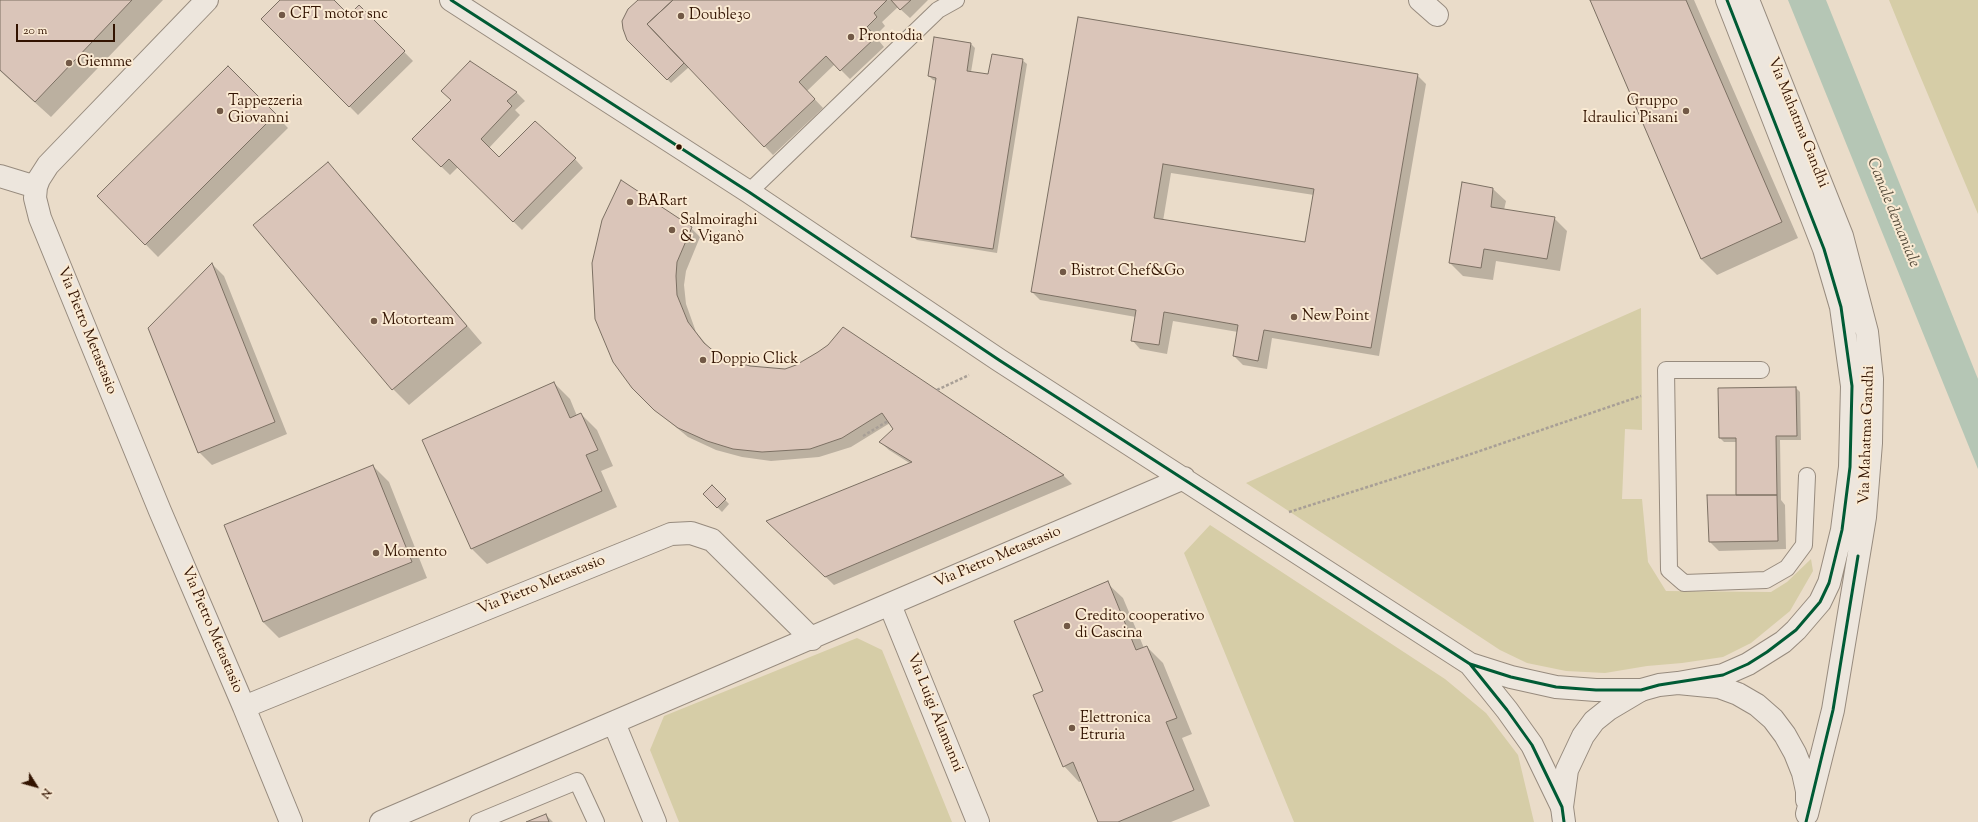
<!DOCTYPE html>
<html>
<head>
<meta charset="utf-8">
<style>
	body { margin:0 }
	#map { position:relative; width:1978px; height:822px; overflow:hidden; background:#eadcc9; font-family:"Sorts Mill Goudy",serif }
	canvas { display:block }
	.north { position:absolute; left:16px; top:766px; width:40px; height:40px; -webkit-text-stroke:3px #faead3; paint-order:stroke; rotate:127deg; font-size:11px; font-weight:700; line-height:16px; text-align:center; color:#321300 }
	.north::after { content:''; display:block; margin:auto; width:14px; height:18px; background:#321300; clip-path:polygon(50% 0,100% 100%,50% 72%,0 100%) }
	.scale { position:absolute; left:16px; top:24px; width:99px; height:18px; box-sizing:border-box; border:2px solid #321300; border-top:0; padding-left:5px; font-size:12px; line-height:14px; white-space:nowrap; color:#321300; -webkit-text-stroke:3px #faead3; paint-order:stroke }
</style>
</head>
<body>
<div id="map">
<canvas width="1978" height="822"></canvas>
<div class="north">N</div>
<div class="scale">20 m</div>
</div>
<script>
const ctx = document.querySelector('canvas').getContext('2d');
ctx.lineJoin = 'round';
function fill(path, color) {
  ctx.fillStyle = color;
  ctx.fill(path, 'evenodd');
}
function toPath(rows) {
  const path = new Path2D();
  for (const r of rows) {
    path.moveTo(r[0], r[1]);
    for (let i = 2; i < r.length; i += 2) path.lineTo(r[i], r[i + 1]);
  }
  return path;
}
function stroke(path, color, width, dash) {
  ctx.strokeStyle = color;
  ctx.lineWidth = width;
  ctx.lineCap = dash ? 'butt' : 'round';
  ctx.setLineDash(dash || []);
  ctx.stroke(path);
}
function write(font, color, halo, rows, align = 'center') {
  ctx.font = font + ' "Sorts Mill Goudy",serif';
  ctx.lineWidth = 4;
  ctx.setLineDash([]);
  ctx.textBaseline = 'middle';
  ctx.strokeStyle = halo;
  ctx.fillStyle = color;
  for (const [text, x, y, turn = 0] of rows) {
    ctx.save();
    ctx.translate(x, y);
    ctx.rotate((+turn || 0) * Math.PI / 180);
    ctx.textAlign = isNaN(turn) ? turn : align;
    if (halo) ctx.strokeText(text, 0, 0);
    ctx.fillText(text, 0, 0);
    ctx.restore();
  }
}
const green = toPath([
	[1889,0,1978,0,1978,214,1913,59],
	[1641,308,1642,430,1625,429,1622,499,1642,499,1648,562,1666,591,1771,592,1787,582,1811,559,1813,571,1790,611,1751,643,1723,657,1682,663,1647,666,1605,673,1566,671,1527,663,1500,650,1246,483],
	[1210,525,1445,679,1486,713,1518,755,1534,822,1294,822,1184,553],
	[857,638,882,650,952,822,679,822,650,750,664,716]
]);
const water = toPath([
	[1788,0,1826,0,1978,379,1978,469]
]);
const shadow = toPath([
	[0,0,163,0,51,117,0,71],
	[282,0,333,0,349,17,359,6,413,61,358,115,263,19],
	[640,0,928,0,910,18,898,7,882,22,885,26,875,36,884,47,850,79,835,64,807,91,823,108,773,155,689,67,671,83,628,39],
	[1591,0,1694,0,1798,238,1717,275,1701,259],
	[1079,18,1417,75,1426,84,1379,356,1272,338,1267,369,1243,365,1234,356,1238,332,1173,321,1167,354,1140,349,1132,340,1136,317,1040,300,1032,292],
	[1171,173,1314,195,1306,244,1163,221],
	[971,44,975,48,971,72,989,75,1022,60,1027,64,997,253,917,240,912,236,937,81,933,80,929,76],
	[228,67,288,128,158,257,98,196],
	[516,92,525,101,515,110,520,115,489,148,499,158,575,159,583,168,522,230,458,167,450,175,413,139,452,101],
	[327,163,343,179,482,343,409,405,393,389,254,226],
	[1463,184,1493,189,1506,201,1504,210,1554,218,1567,231,1560,271,1496,261,1493,280,1463,276,1450,263],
	[691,228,700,237,686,271,684,285,686,304,696,332,711,350,728,360,750,367,786,370,796,366,828,346,843,329,1064,476,1072,484,834,585,777,530,911,464,889,450,880,442,894,430,890,423,851,447,819,457,771,461,742,457,716,450,688,437,654,409,614,361],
	[212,264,224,276,287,434,212,465,199,452],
	[554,383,570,399,577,416,581,414,597,430,613,466,601,471,617,507,487,564,471,548],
	[1796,388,1800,392,1801,440,1780,440,1781,500,1785,505,1786,549,1719,551,1710,542,1737,496,1737,442,1724,442,1720,438],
	[373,466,389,482,427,578,279,638,263,622],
	[712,486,729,504,722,512,704,494],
	[1107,583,1123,598,1144,648,1147,647,1163,663,1192,734,1182,738,1210,806,1171,822,1099,822,1082,781,1079,782,1064,766,1044,691],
	[546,815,553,822,529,822]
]);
const building = toPath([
	[0,0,132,0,35,102,0,70,0,0],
	[280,0,334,0,349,15,359,5,405,51,349,107,261,19,280,0],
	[638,0,673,0,647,24,684,63,667,80,627,40,623,29,622,21,628,9,638,0],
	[673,0,887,0,874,13,877,17,867,27,876,37,840,71,826,56,799,82,815,99,764,147,647,24,673,0],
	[891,0,911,0,900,10,891,0],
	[1590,0,1686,0,1782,222,1701,259,1590,0],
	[1078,17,1418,74,1371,348,1264,330,1258,361,1233,356,1238,325,1164,312,1159,345,1131,341,1136,310,1031,292,1078,17],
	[1163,164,1314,189,1305,242,1154,218,1163,164],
	[934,37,971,43,967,71,988,74,992,54,1023,59,993,249,911,237,936,78,928,76,934,37],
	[470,61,517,92,507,101,512,106,481,139,499,157,535,121,576,158,513,222,449,159,441,167,412,139,451,100,441,91,470,61],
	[228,66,276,114,145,245,97,196,228,66],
	[328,162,467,326,392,390,253,225,328,162],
	[621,180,692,227,677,262,676,276,677,295,688,322,704,343,716,353,728,360,750,366,785,369,796,365,818,352,828,345,843,327,1064,475,825,577,766,521,912,462,879,442,893,429,882,413,842,438,810,449,762,452,733,449,707,441,678,428,654,410,632,388,613,362,595,319,592,263,602,220,621,180],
	[1462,182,1493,188,1491,207,1555,217,1547,259,1484,249,1481,268,1449,263,1462,182],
	[212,263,275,422,198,453,148,328,212,263],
	[554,382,570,418,581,413,598,450,586,455,602,491,471,549,422,440,554,382],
	[1796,387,1797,436,1776,436,1777,495,1736,495,1736,438,1719,438,1718,388,1796,387],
	[373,465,412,562,263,622,224,525,373,465],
	[712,485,726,499,717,508,703,494,712,485],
	[1707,495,1777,495,1778,541,1709,542,1707,495],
	[1108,581,1136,650,1147,646,1177,718,1166,722,1194,790,1118,822,1098,822,1073,762,1063,767,1033,695,1043,691,1014,621,1108,581],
	[546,814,549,822,526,822,546,814]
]);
const path = toPath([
	[937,390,969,375],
	[863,436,888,421],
	[1289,512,1468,455,1641,396]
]);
const service = toPath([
	[749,192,938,10,956,0],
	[1761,370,1666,370,1669,570,1684,583,1766,580,1787,568,1804,545,1807,476],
	[478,822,577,781,596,822]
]);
const minor = toPath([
	[207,0,48,165,39,179,36,187,35,198,40,218,160,511,244,707],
	[451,0,749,192,999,360,1470,664,1511,677,1556,687,1596,690,1641,690],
	[1420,0,1437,15],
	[0,176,36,187],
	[890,605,978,822],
	[1470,664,1507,710,1532,745,1562,807],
	[614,723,655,822],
	[291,822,244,707,671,534,691,533,712,540,812,639],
	[381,822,1184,478]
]);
const tertiary = toPath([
	[1748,0,1842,236,1867,332,1872,379,1871,443,1865,517,1833,710,1807,814],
	[1678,683,1723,675,1748,664,1783,642,1796,630,1820,602,1829,583,1842,530,1850,467,1852,386,1841,307,1824,249,1727,0],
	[1564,822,1562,807,1567,770,1583,736,1594,721,1609,709,1641,690,1659,685,1678,683,1719,687,1738,694,1757,705,1773,719,1785,735,1795,753,1803,773,1807,791,1807,800]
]);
const bus1 = toPath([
	[451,0,749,192,999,360,1470,664,1511,677,1556,687,1596,690,1641,690,1659,685,1723,675,1748,664,1767,652,1796,630,1820,602,1829,583,1842,530,1850,467,1852,386,1841,307,1824,249,1727,0],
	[1470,664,1507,710,1532,745,1562,807,1564,822],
	[1806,822,1833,710,1858,556]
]);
const markers = [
	[282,15,4,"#725946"],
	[681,16,4,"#725946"],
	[851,37,4,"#725946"],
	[69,63,4,"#725946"],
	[220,111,4,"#725946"],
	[1686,111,4,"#725946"],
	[679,147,3.5,"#321300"],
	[630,202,4,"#725946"],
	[672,230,4,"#725946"],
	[1063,272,4,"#725946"],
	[1294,317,4,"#725946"],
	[374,321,4,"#725946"],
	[703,360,4,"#725946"],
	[376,553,4,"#725946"],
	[1067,626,4,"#725946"],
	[1072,728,4,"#725946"]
];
const poiNames = [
	["CFT motor snc",290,15],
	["Double30",689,16],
	["Prontodia",859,37],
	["Giemme",77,63],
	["Tappezzeria",228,102],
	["Giovanni",228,119],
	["Gruppo",1678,102,"right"],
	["Idraulici Pisani",1678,119,"right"],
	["BARart",638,202],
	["Salmoiraghi",680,221],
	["& Viganò",680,238],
	["Bistrot Chef&Go",1071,272],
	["New Point",1302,317],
	["Motorteam",382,321],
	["Doppio Click",711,360],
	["Momento",384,553],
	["Credito cooperativo",1075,617],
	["di Cascina",1075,634],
	["Elettronica",1080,719],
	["Etruria",1080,736]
];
const streetNames = [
	["Via Mahatma Gandhi",1797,123,68],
	["Via Pietro Metastasio",86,331,68],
	["Via Mahatma Gandhi",1868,435,-88],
	["Via Pietro Metastasio",998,558,-23],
	["Via Pietro Metastasio",542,586,-22],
	["Via Pietro Metastasio",211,630,67],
	["Via Luigi Alamanni",934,713,68]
];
const waterNames = [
	["Canale demaniale",1892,213,68]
];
fill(green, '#d6cda7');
fill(water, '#b5c6b5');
fill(shadow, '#0003');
fill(building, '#dac5b9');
stroke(building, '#7c7063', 1);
stroke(service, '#978b7e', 18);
stroke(minor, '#978b7e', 24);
stroke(tertiary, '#978b7e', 24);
stroke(path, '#a89f96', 2.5, [3, 2]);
stroke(service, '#ede6dd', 16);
stroke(minor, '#ede6dd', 22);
stroke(tertiary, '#ede6dd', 22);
stroke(bus1, '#005b35', 3);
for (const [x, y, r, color] of markers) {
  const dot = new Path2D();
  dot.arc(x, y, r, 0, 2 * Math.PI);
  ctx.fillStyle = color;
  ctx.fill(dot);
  stroke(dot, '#faead3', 1.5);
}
write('15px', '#321300', '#faead3', poiNames, 'left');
write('15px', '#321300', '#faead3', streetNames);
write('italic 16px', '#584e3d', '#faead3', waterNames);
</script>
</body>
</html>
